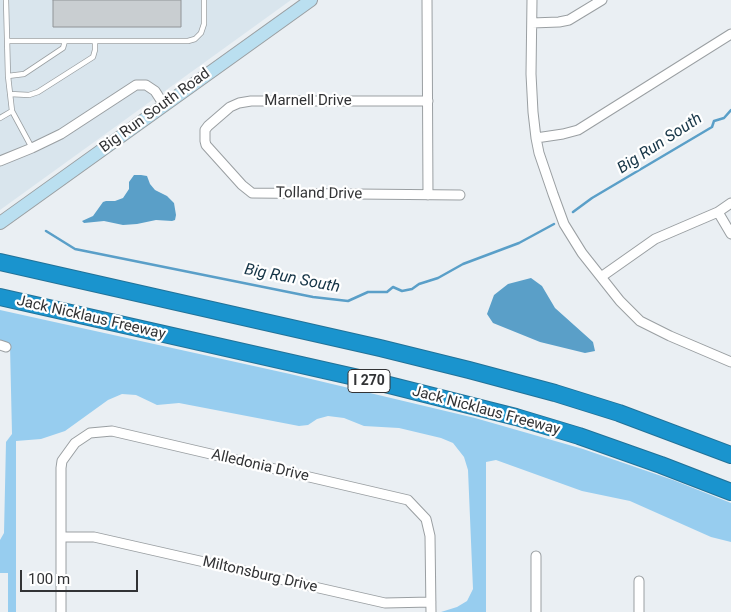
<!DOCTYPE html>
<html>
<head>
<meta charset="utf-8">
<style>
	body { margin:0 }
	#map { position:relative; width:731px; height:612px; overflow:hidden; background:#eaeff3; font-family:Roboto,sans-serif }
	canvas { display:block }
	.scale { position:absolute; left:20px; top:570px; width:118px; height:22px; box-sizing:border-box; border:2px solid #323335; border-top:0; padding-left:6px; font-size:15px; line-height:18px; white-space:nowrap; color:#323335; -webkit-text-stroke:4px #fff; paint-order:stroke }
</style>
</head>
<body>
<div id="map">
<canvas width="731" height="612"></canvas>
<div class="scale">100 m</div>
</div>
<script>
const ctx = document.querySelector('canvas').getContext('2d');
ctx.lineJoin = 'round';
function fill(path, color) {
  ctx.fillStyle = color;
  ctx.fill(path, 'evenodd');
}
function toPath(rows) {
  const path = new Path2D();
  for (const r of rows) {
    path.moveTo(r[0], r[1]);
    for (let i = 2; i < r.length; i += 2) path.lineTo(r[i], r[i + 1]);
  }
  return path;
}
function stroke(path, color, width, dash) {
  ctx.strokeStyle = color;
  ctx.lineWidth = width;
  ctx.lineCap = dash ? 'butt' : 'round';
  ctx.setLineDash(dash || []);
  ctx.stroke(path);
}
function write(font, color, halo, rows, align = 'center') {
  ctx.font = font + ' Roboto,sans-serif';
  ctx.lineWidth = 4.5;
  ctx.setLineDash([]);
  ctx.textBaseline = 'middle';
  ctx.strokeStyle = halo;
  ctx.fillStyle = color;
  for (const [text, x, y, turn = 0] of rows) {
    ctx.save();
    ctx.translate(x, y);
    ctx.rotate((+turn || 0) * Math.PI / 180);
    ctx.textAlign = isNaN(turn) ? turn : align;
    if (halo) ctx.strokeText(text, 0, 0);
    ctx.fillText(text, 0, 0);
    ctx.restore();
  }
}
const built = toPath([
	[0,0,291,0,0,210]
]);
const green = toPath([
	[0,310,290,374,475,418,583,449,673,480,731,503,731,542,711,537,630,501,582,491,496,460,486,462,486,612,441,612,457,607,467,601,473,589,468,470,464,457,453,443,441,438,399,428,364,426,344,418,328,416,317,419,308,425,299,426,179,403,157,405,136,395,122,394,108,400,65,431,41,439,16,441,16,612,8,612,8,573,0,573,0,540,4,533,6,442,12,434,10,346,0,343]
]);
const water = toPath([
	[134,175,141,175,147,176,150,184,155,190,167,196,174,203,176,215,175,220,172,221,156,220,137,224,123,225,104,221,84,223,82,221,93,216,103,202,106,201,115,201,123,198,129,189,129,182],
	[531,278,542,286,555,308,593,342,595,351,585,353,540,342,493,323,487,314,494,295,508,284]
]);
const stream = toPath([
	[573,212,592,198,712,127,714,121,724,118,731,110],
	[46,231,75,249,313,297,348,301,368,292,387,292,393,287,402,291,412,289,419,284,438,278,463,264,519,243,554,224]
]);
const building = toPath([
	[53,0,181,0,181,27,53,27,53,0]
]);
const lane = toPath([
	[6,0,8,76,12,111,32,148],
	[7,41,188,41,195,39,201,33,204,24,204,0],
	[8,76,24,74,63,48,65,41],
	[10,94,29,95,38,92,93,57,95,50,95,41],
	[0,118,12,111]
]);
const street = toPath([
	[427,0,428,195],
	[532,0,531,74,533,112,536,138,539,153,553,194,564,224,582,253,620,301,640,321,670,336,731,362],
	[532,23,559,22,569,20,602,0],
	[428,101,251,101,239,103,230,107,208,126,205,130,205,141,206,145,242,185,252,193,460,195],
	[536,138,563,134,578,130,731,34],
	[0,161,32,148,61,134,136,85,146,85,155,91,164,105],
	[718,212,731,234],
	[601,277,655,239,718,212,731,203],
	[0,345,6,347],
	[61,537,94,537,385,603,431,602],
	[639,581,639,612],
	[61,612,61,468,62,461,75,443,90,433,112,431,408,500,426,519,430,536,431,612],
	[536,612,536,556]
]);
const secondary = toPath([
	[0,223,311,0]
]);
const highway = toPath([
	[0,262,380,348,469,370,555,393,619,413,731,455],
	[0,297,381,383,516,417,579,436,661,465,731,492]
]);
const shields = [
	[369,381,42]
];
const shieldNames = [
	["I 270",369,381]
];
const streetNames = [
	["Marnell Drive",308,101],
	["Big Run South Road",155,111,-36],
	["Tolland Drive",319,194,1],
	["Jack Nicklaus Freeway",91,318,13],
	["Jack Nicklaus Freeway",486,411,15],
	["Alledonia Drive",260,466,13],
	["Miltonsburg Drive",260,575,13]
];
const waterNames = [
	["Big Run South",660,144,-33],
	["Big Run South",292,279,11]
];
fill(built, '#d9e5ed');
fill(green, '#97cdef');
fill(water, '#5a9fc8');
stroke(stream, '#5a9fc8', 2.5);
fill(building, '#c9ced1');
stroke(building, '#909497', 1);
stroke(lane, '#9a9fa2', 6);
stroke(street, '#9a9fa2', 11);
stroke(secondary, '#9a9fa2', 14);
stroke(highway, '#227298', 18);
stroke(lane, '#fff', 4.5);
stroke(street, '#fff', 9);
stroke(secondary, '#badff0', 12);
stroke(highway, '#1a94ce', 16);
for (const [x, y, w] of shields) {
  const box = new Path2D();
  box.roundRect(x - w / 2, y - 11.5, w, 23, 4);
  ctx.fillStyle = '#fff';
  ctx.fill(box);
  stroke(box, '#323335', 1);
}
write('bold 14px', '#323335', null, shieldNames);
write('15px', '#323335', '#fff', streetNames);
write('italic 16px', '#163547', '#fff', waterNames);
</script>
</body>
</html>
